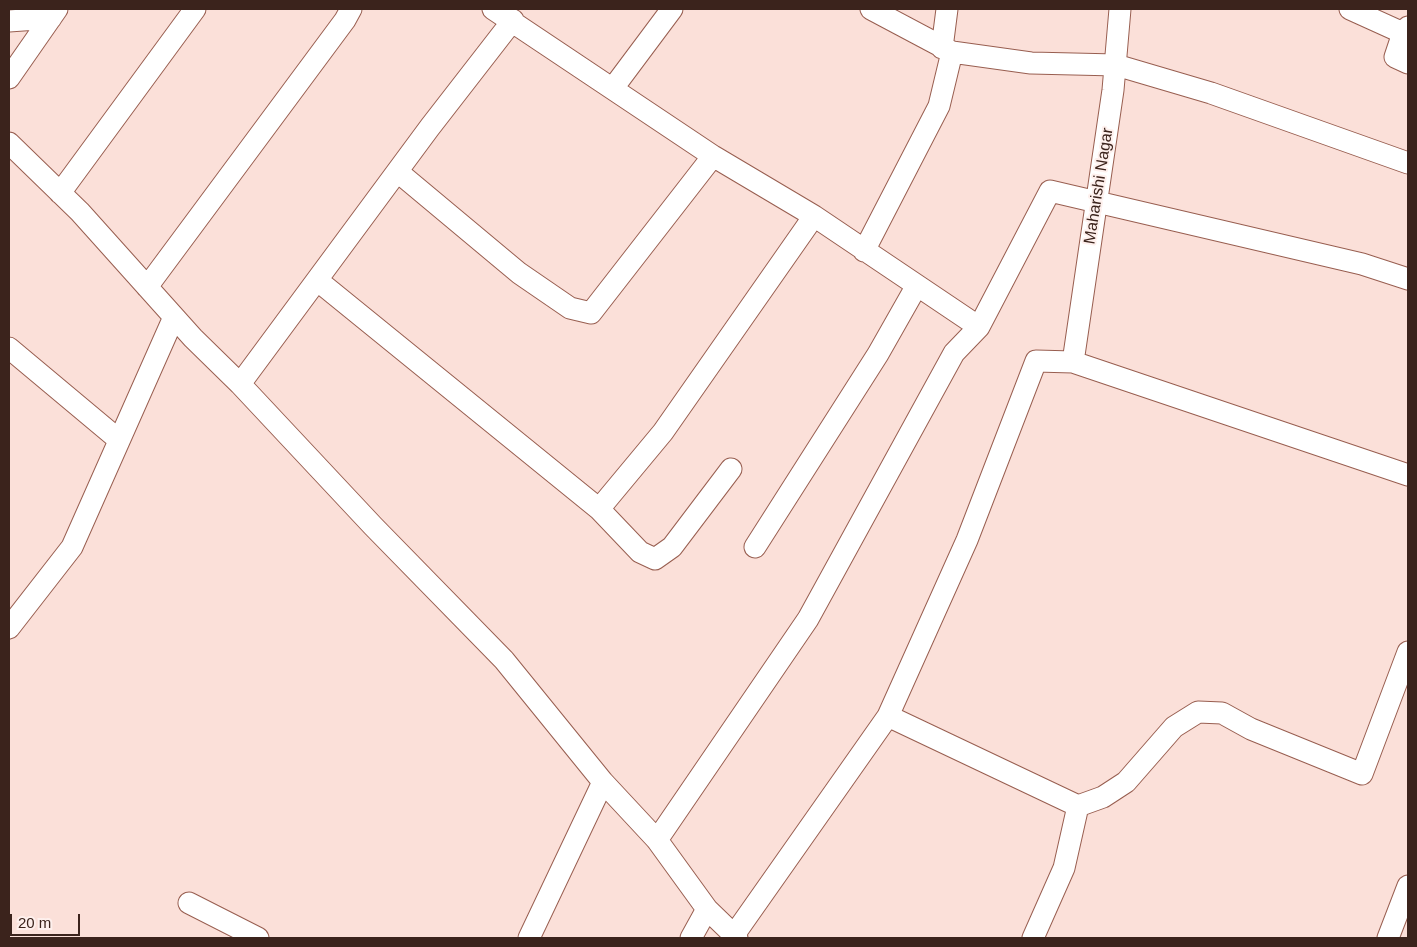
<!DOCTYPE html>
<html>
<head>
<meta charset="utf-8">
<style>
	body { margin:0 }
	#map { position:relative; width:1417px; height:947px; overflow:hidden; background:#fbe0d9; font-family:Helvetica,sans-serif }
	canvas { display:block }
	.frame { position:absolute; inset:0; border:10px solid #3b231c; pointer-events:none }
	.scale { position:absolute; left:10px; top:914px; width:70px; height:22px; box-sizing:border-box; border:2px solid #3b231c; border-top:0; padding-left:6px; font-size:15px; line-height:18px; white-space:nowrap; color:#3b231c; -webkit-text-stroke:4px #fef0ed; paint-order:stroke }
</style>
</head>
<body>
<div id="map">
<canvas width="1417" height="947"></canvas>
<div class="frame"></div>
<div class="scale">20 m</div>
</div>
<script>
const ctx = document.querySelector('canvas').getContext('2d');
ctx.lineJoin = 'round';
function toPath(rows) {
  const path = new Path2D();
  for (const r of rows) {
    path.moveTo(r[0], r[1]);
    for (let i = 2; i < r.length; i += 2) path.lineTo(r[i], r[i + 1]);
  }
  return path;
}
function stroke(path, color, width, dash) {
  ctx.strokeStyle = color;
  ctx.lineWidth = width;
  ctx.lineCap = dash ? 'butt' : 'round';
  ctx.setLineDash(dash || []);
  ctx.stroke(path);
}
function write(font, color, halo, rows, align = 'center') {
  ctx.font = font + ' Helvetica,sans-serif';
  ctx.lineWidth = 4;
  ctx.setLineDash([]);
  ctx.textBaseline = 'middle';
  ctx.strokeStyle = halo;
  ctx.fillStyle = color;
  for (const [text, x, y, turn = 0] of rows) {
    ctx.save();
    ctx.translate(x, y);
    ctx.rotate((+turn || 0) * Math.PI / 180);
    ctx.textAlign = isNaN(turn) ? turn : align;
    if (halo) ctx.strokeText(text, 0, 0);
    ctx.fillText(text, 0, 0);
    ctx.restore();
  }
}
const street = toPath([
	[493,9,713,156,814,216,979,327],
	[871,9,952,52,1031,63,1116,65,1211,93,1408,163],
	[1350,9,1403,33,1408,27],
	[9,21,51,18],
	[1403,33,1395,57,1408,63],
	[942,48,947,9],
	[9,78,57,9],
	[613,88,672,9],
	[9,143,80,212,193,338,240,384,373,526,504,660,603,782,657,840,707,909,737,938],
	[398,172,519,273,570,308,591,313,713,156],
	[60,193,195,9],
	[864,251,939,106,952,52],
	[317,280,599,509,663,432,814,216],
	[147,287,345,20,351,9],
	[9,348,119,440],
	[1073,362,1113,90,1120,9],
	[240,384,430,127,513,20],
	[599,509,640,552,655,559,672,547,731,469],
	[755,547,878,354,916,287],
	[9,628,72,547,174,317],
	[888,716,1078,806,1064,868,1033,938],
	[1078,806,1103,797,1126,782,1174,727,1198,712,1222,713,1251,729,1362,774,1408,652],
	[657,840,808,619,954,353,979,327,1050,191,1362,264,1408,279],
	[189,903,258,938],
	[734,935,888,716,967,540,1036,361,1073,362,1408,475],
	[529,938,603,782],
	[691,938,707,909],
	[1388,938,1408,886]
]);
const streetNames = [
	["Maharishi Nagar",1099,186,-81]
];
stroke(street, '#985e50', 23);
stroke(street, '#fff', 21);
write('16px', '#3b231c', '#fef0ed', streetNames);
</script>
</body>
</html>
